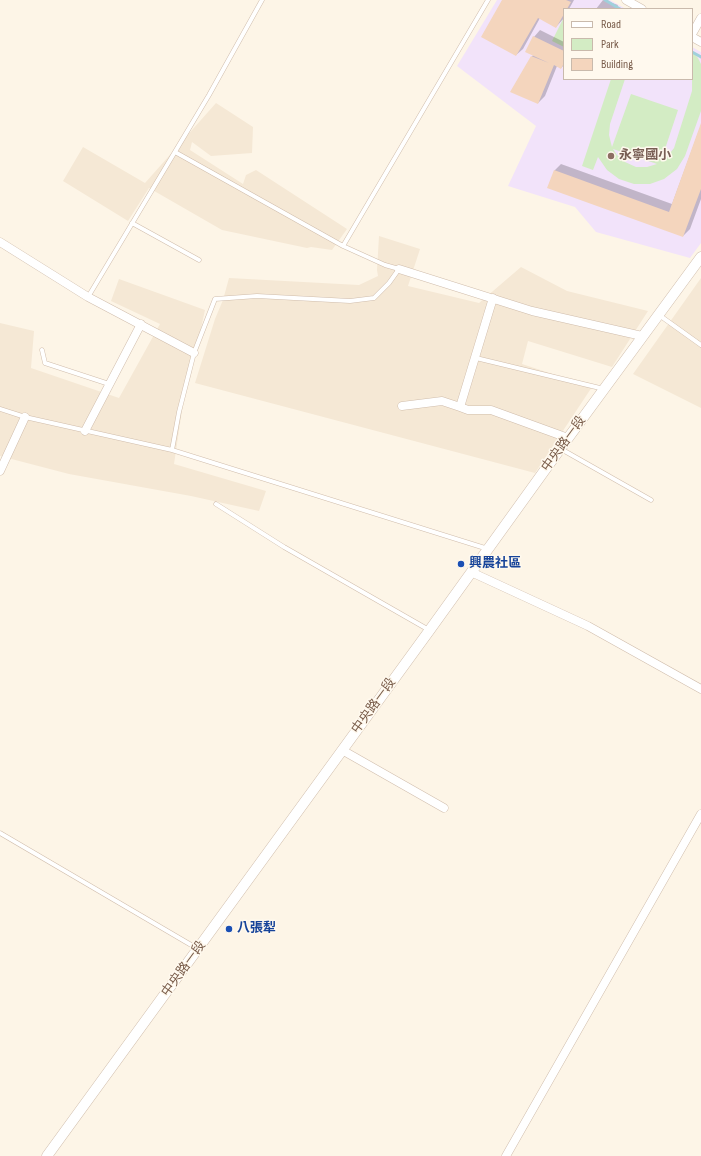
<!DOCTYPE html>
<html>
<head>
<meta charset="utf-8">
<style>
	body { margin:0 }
	#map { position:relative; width:701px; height:1156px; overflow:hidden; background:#fdf5e7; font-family:"Sofia Sans Condensed",sans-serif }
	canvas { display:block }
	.legend { position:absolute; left:563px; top:8px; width:130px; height:72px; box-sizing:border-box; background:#fff9ee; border:1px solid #c9baac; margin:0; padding:5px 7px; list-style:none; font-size:12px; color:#795c4a }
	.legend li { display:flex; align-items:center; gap:8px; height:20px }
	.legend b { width:20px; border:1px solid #c9baac }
</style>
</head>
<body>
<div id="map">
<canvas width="701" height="1156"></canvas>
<ul class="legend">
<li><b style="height:5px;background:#fff"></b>Road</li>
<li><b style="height:11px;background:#d3ecc4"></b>Park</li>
<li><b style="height:11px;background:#f4d5bd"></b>Building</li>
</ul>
</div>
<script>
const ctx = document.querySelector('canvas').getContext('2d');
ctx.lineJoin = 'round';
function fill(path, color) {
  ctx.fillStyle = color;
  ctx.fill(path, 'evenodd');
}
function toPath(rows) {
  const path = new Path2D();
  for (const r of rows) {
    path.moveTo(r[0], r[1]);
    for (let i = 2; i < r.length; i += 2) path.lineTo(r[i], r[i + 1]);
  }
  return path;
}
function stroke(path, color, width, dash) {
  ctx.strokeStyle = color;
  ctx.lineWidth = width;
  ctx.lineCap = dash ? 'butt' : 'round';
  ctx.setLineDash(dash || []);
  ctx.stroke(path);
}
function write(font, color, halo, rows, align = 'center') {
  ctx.font = font + ' "Sofia Sans Condensed","Noto Sans TC",sans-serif';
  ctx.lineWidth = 3;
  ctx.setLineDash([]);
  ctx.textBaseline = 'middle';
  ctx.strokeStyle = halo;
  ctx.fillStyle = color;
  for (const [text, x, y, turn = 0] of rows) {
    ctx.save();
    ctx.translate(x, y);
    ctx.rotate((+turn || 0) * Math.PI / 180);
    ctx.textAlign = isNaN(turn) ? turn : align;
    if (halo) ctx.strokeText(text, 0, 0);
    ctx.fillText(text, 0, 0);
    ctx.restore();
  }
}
const residential = toPath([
	[216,103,253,127,252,153,211,156,192,142,190,150,243,184,246,175,256,170,347,229,332,250,311,247,307,248,222,230,149,188,128,221,63,181,83,147,145,183],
	[379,236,420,249,408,286,479,303,521,267,567,291,648,311,612,367,528,341,522,364,592,387,535,473,195,383,215,319,223,300,229,278,359,285,378,276,377,270],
	[701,278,701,408,633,374],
	[119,279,205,310,194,360,185,390,174,464,266,491,259,511,191,496,69,474,0,456,0,323,34,331,31,368,119,398,160,324,111,301]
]);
const education = toPath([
	[497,0,610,0,626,9,564,9,564,79,692,79,692,47,701,52,701,243,690,258,596,232,575,207,508,186,536,126,457,66]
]);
const green = toPath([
	[564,17,564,47,552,41],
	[692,51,698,58,701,64,701,111,685,156,677,169,664,179,650,184,634,184,619,179,607,170,598,157,593,170,582,166,611,79,625,79,610,124,609,135,612,147,631,94,678,110,661,161,667,157,674,148,692,91],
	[613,149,657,164,647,167,636,167,625,162,617,155]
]);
const shadow = toPath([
	[503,0,574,0,569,9,564,9,564,18,556,27,540,18,523,49,516,55],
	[603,0,618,5,616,9,596,9],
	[540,30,564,42,564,65,561,68,557,66,545,96,538,103,532,56,534,55,534,37],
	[701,125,701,199,690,229,683,236,554,171,561,164,672,204]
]);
const stream = toPath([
	[605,0,620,9],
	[692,52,701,57]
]);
const building = toPath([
	[502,0,566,0,571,2,567,9,564,9,564,14,556,28,538,18,516,56,481,37],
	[533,36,564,51,564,63,561,69,554,65,538,104,510,92,531,56,549,63,525,52],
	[701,123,701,189,683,237,547,188,554,170,669,212]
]);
const service = toPath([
	[132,223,199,260],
	[343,246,488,0],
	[88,297,209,95,262,0],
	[659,315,701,345],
	[42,350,45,363,109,384],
	[476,358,604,389],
	[0,409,25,417,172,450,488,549],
	[561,449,651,500],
	[172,450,179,412,194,353,215,299,257,296,350,301,374,298,389,283,399,269,385,265,343,246,175,152],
	[216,504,284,547,429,630],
	[0,833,198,949]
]);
const minor = toPath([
	[626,0,642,9],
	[692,34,701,18],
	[692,37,701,42],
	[0,242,88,297,194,353],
	[399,269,532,311,642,336],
	[493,298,460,407,468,410,491,410,568,438],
	[402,406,442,401,460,407],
	[85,431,141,324],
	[0,471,25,417],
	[471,572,588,626,701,689],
	[342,750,444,808],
	[506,1156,701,814]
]);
const tertiary = toPath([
	[47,1156,429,631,560,449,701,257]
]);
const markers = [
	[611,156,4,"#8d6e63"],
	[461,564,4,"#1a4fb4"],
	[229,929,4,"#1a4fb4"]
];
const educationNames = [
	["永寧國小",619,156]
];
const streetNames = [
	["中央路一段",564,444,-54],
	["中央路一段",374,706,-54],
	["中央路一段",184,969,-54]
];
const transitNames = [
	["興農社區",469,564],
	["八張犁",237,929]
];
fill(residential, '#f5e8d5');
fill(education, '#f2e3fa');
fill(green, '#d3ecc4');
fill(shadow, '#0003');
stroke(stream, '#a0d0db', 3);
fill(building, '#f4d5bd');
stroke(service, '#d0bdac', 5);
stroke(minor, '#d0bdac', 9);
stroke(tertiary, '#d0bdac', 11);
stroke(service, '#fff', 4);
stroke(minor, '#fff', 8);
stroke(tertiary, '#fff', 10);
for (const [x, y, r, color] of markers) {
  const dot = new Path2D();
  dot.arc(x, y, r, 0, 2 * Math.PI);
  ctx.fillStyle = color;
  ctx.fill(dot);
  stroke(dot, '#fff9ee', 1.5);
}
write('bold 13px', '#785e54', '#fff9ee', educationNames, 'left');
write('13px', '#795c4a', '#fff9ee', streetNames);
write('bold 13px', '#164399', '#fff9ee', transitNames, 'left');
</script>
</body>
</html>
